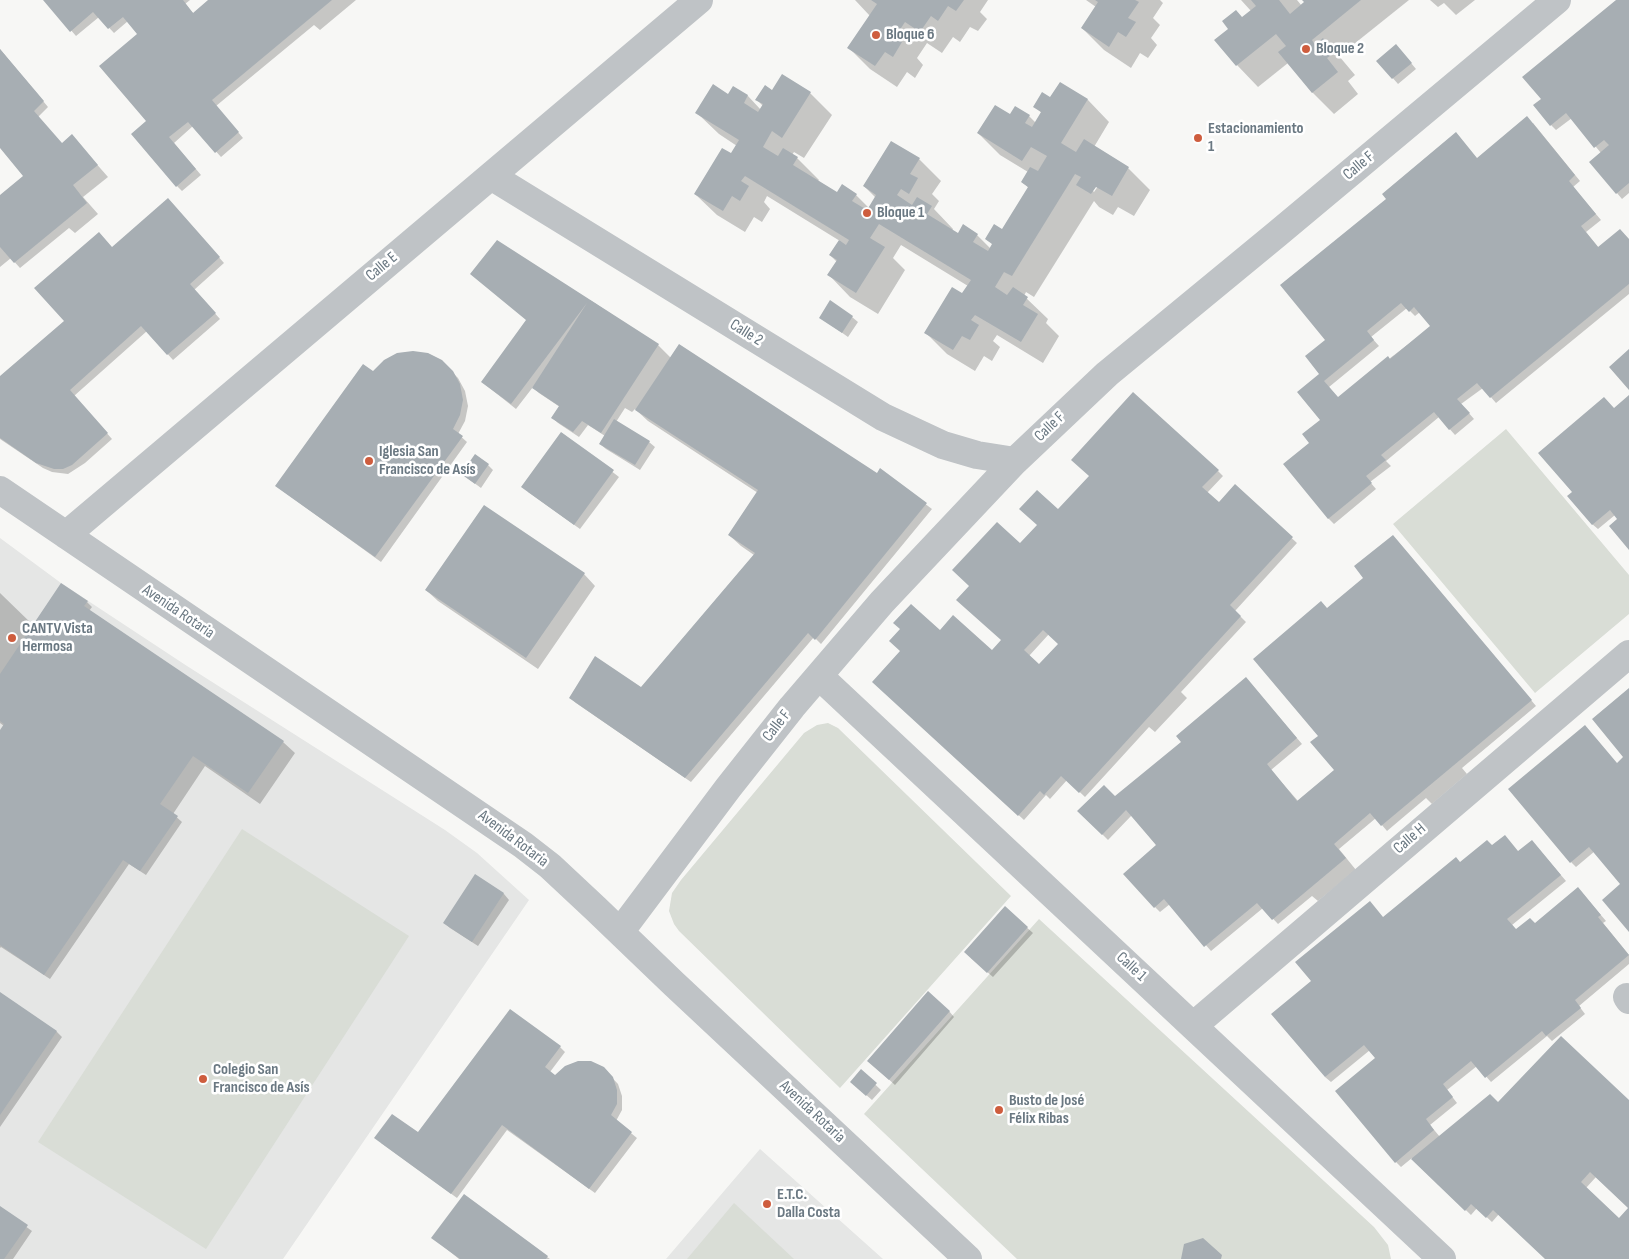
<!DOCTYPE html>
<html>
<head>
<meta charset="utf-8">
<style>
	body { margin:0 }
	canvas { display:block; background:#f7f7f5 }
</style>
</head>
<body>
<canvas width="1629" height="1259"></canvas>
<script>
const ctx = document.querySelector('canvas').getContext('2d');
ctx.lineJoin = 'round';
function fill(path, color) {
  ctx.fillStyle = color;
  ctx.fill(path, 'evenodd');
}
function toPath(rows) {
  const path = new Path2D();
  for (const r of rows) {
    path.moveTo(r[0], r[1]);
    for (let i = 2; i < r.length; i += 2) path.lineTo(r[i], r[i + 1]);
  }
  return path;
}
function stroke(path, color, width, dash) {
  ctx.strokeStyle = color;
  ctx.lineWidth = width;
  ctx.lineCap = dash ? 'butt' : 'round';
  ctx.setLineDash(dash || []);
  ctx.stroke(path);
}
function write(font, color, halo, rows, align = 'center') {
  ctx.font = font + ' "Sofia Sans Condensed",sans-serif';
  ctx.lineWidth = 5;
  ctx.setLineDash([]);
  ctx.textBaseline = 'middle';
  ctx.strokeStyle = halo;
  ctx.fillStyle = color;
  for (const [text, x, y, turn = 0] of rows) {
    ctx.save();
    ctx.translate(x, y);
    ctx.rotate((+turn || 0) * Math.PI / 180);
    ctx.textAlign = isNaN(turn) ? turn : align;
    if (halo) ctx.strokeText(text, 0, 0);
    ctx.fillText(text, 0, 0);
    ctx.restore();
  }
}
const built = toPath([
	[0,538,61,583,187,666,445,830,477,853,529,900,283,1259,0,1259],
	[760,1149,883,1259,666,1259]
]);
const green = toPath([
	[1506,429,1629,575,1629,614,1535,693,1393,524],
	[828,723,838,728,1011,896,840,1088,679,931,674,924,669,911,672,893,681,880,804,733,817,725],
	[242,829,409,936,206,1249,38,1142],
	[1039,919,1374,1227,1388,1245,1391,1259,1017,1259,864,1114],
	[734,1203,794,1259,687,1259]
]);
const shadow = toPath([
	[45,0,190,0,185,4,194,14,210,0,356,0,320,30,314,25,216,106,243,138,221,157,193,126,174,143,201,175,182,191,177,186,147,121,139,34,128,21,114,33,99,17,76,36],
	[855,0,988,0,980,12,987,19,978,31,970,27,960,42,953,37,942,53,927,43,917,58,923,65,915,78,907,72,897,87,870,69,849,48,870,16],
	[1086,0,1160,0,1163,3,1153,18,1160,25,1151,38,1157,45,1148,58,1140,53,1131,68,1104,50,1082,28,1096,7],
	[1241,0,1297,0,1302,6,1306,3,1304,0,1409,0,1339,56,1355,75,1348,81,1358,94,1334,114,1313,93,1288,63,1258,87,1237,65,1242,18,1251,11],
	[1430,0,1475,0,1456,15,1444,3,1438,7],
	[1618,0,1629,0,1629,193,1622,199,1591,162,1601,153,1572,118,1556,130,1551,125,1543,99],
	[0,49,48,107,38,117,62,145,72,136,108,177,83,197,98,214,75,233,69,228,20,268,11,258,0,267,0,197,25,176,0,146],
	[1401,51,1416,69,1398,84,1378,61],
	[1060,83,1088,100,1109,122,1094,147,1128,168,1150,190,1134,216,1118,207,1113,215,1099,207,1094,201,1034,297,1026,292,1024,296,1048,319,1046,323,1059,336,1043,363,997,335,993,341,1000,347,992,361,984,356,975,371,947,354,925,332,963,295,968,286,901,245,893,258,905,270,878,314,850,297,829,275,837,262,830,255,840,241,767,196,764,202,770,209,762,222,754,217,745,232,717,215,695,194,731,155,737,146,719,134,697,113,729,95,733,87,748,96,761,110,763,106,757,100,773,92,810,93,832,115,804,158,794,152,792,155,797,158,819,180,818,181,837,194,843,186,856,195,869,208,876,198,864,186,919,159,941,181,932,194,939,201,934,209,953,229,952,231,958,234,977,235,991,249,1029,188,1022,182,1028,172,1000,155,978,133,1010,115,1015,108,1029,116,1036,123,1042,113,1035,107,1051,98],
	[1101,182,1094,192,1092,190],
	[1533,123,1580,181,1573,187,1601,220,1586,232,1599,248,1629,240,1629,294,1496,403,1483,388,1461,404,1474,419,1455,435,1439,417,1386,461,1391,466,1370,482,1376,489,1334,524,1328,518,1311,443,1322,420,1320,375,1327,340,1477,159],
	[1407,308,1415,316,1420,312,1432,326,1338,398,1329,387,1379,346,1371,337],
	[173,205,224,263,194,290,220,319,173,360,147,331,74,396,112,439,85,463,68,474,52,472,43,468,0,439,0,378,66,321,113,249],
	[590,300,658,345,671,358,877,475,880,470,932,509,821,644,814,637,691,782,576,703,570,697,641,688,754,555,741,546,729,535,758,493,648,421,635,409,632,412,625,408,616,422,649,442,655,447,640,470,606,449,600,444,605,436,588,425,579,437,558,423,553,418,560,407,539,393,533,387,516,409,482,382],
	[820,317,852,317,858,322,848,337],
	[441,361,458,378,465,391,468,406,465,421,458,434,467,442,381,562,276,486,373,373],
	[1629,397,1629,548,1619,519,1615,515,1598,529,1592,524,1573,492,1614,409],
	[562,433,619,477,580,529,528,492],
	[488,465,493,470,481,488,462,474],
	[1218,471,1223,476,1207,493,1219,504,1235,486,1297,543,1235,611,1246,622,1181,692,1187,698,1155,732,1149,727,1085,797,1067,780,1050,799,1046,795,1024,820,879,687,940,631,992,652,1002,641,1020,545,1058,511],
	[1049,634,1059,644,1039,665,1029,656],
	[484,506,584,574,595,586,538,669,438,601,426,590],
	[1398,542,1536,706,1462,768,1467,774,1432,804,1426,798,1387,831,1376,818,1339,849,1356,870,1318,901,1312,896,1278,924,1263,908,1211,951,1170,904,1160,912,1155,907,1157,846,1132,815,1108,840,1079,811,1115,798,1251,684,1302,744,1271,770,1298,801,1336,770,1319,736,1327,609,1365,578],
	[0,593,34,626,87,602,92,607,89,611,283,742,295,753,260,804,205,766,173,814,182,822,146,875,129,864,50,979,1,947,0,948,0,732,4,726,0,723],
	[1629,690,1629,930,1622,885,1595,851,1576,867,1571,862,1617,764,1625,757],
	[1492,846,1519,852,1537,847,1566,881,1512,925,1516,930,1535,924,1583,894,1606,921,1603,923,1629,955,1629,964,1579,1006,1585,1014,1552,1041,1547,1036,1491,1082,1477,1066,1447,1090,1457,1103,1430,1125,1440,1137,1498,1104,1629,1102,1629,1208,1596,1177,1586,1188,1619,1219,1629,1209,1629,1259,1547,1259,1499,1214,1492,1222,1477,1208,1471,1215,1412,1158,1401,1167,1396,1162,1377,1059,1370,1050,1331,1082,1325,1077,1384,918,1461,863],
	[475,876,504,894,509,900,478,946,450,928,444,923],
	[1005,908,1033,933,993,977,971,958],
	[0,993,57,1032,62,1037,0,1127],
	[949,1011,954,1017,895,1085,874,1066],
	[560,1047,565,1052,550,1072,555,1077,603,1068,618,1084,622,1096,622,1110,616,1121,637,1138,595,1193,507,1130,457,1198,381,1143,418,1134],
	[861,1071,881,1090,872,1100,857,1087],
	[0,1208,32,1231,13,1259,0,1259],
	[433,1238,547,1257,550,1259,459,1259]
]);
const building = toPath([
	[43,0,183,0,193,13,208,0,332,0,212,100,239,132,215,153,188,122,169,137,196,169,176,187,131,134,146,121,99,66,137,34,123,17,108,29,93,12,70,32],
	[871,0,964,0,956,11,948,6,938,21,931,16,920,32,905,22,895,37,902,42,893,57,885,52,875,66,847,48,877,4],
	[1095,0,1135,0,1139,2,1128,18,1136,22,1126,37,1118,32,1109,47,1081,28,1098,2],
	[1251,0,1279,0,1290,14,1304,2,1302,0,1361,0,1312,40,1315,45,1323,38,1334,53,1327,58,1338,72,1312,93,1278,52,1286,46,1276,34,1236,66,1214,40,1228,29,1222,21,1236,10,1242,17,1256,6],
	[1616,0,1629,0,1629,183,1616,194,1589,162,1609,145,1604,140,1594,148,1566,113,1550,126,1533,105,1541,99,1522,77],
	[1396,44,1412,63,1392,79,1376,61],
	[0,49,44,101,34,111,62,143,72,134,98,165,73,185,87,203,14,263,0,247,0,195,23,176,0,148],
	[782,74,811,92,782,138,772,131,763,147,778,156,783,148,798,157,793,165,837,192,842,184,857,194,852,201,867,210,876,195,863,186,891,141,920,158,910,174,918,178,909,194,901,189,897,195,912,205,917,197,932,206,927,214,958,233,963,224,978,234,973,242,988,251,992,244,985,239,994,224,1002,229,1028,187,1021,182,1030,167,1038,171,1047,156,1031,147,1022,161,977,133,995,105,1010,114,1015,106,1030,115,1025,123,1032,127,1041,112,1033,107,1042,92,1050,97,1060,82,1088,99,1061,143,1076,152,1084,139,1129,167,1112,196,1096,187,1091,194,1076,185,1081,177,1075,174,1012,276,1004,272,995,287,1007,295,1013,287,1028,297,1023,305,1038,314,1021,342,975,315,971,320,979,325,970,340,962,336,953,350,924,333,952,287,962,293,971,280,879,224,870,238,885,247,856,293,827,275,837,260,829,255,839,240,846,245,849,240,745,176,741,181,749,186,740,201,732,196,723,211,694,194,722,148,731,153,739,140,695,113,713,84,728,94,733,86,748,95,744,103,758,112,763,104,755,100,765,85,772,90],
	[1527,116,1575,175,1569,181,1596,214,1581,226,1598,247,1620,229,1629,239,1629,284,1490,398,1477,383,1457,399,1470,413,1449,430,1434,412,1381,455,1386,460,1366,476,1372,483,1328,519,1283,464,1309,443,1302,434,1320,420,1297,392,1319,374,1305,356,1325,340,1280,285,1386,199,1382,194,1456,132,1477,158],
	[1401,303,1409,312,1414,307,1430,326,1390,359,1388,356,1338,397,1324,381,1374,340,1367,331],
	[168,198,220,257,190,284,216,313,167,355,141,326,70,390,108,433,72,465,63,469,54,469,36,463,0,438,0,376,64,321,34,288,99,232,112,247],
	[497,240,659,344,601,433,582,421,573,432,551,418,559,406,532,388,587,303,511,404,481,382,526,320,470,274],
	[830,300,853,316,842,333,819,318],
	[679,344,877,473,880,468,927,503,815,640,808,633,685,778,569,698,595,656,641,687,755,553,728,535,758,490,635,410],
	[1629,349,1629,390,1609,367],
	[413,351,428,353,442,360,453,371,460,384,463,400,460,415,453,429,463,436,375,557,275,486,363,364,373,371,384,360,397,353],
	[1133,392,1219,470,1202,487,1219,502,1235,484,1293,537,1230,605,1241,616,1079,793,1061,776,1044,795,1040,791,1018,816,872,682,900,651,889,641,900,629,893,623,911,604,940,630,953,615,992,650,1001,640,956,600,969,586,952,570,997,522,1020,543,1037,525,1019,509,1037,490,1058,509,1089,476,1071,460],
	[1043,630,1058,644,1039,664,1024,650],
	[1629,395,1629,550,1609,526,1617,519,1610,510,1592,525,1567,496,1572,492,1538,453,1604,397,1614,408],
	[614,419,650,441,635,465,599,444],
	[561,432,614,470,574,525,521,487],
	[475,454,489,464,475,484,461,474],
	[484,505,585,573,526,658,425,590],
	[1393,535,1532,700,1381,826,1370,813,1334,844,1346,858,1272,920,1257,903,1204,947,1164,899,1154,908,1123,874,1156,845,1126,810,1102,835,1077,811,1104,785,1115,796,1181,742,1176,736,1246,677,1297,738,1267,764,1297,801,1334,770,1310,742,1318,736,1253,659,1321,601,1327,608,1363,578,1354,566],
	[61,583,88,601,84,606,284,741,248,793,193,756,160,804,178,816,140,871,123,860,44,975,0,945,0,730,4,724,0,721,0,674],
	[1629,688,1629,932,1602,900,1620,884,1589,847,1570,863,1508,789,1585,725,1617,763,1623,757,1592,719],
	[1505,835,1518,851,1532,840,1561,875,1507,919,1516,929,1530,918,1535,923,1578,887,1601,915,1598,917,1629,955,1575,1000,1581,1008,1546,1036,1542,1031,1485,1078,1471,1061,1443,1084,1453,1097,1426,1119,1434,1130,1395,1163,1335,1091,1375,1058,1369,1051,1364,1045,1325,1077,1271,1014,1311,981,1295,962,1370,901,1383,917,1456,857,1460,862,1487,840,1492,845],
	[475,874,504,893,472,942,443,923],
	[1005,906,1028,927,987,973,964,952],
	[928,991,950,1011,889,1080,867,1061],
	[0,992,57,1031,0,1115],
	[510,1009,561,1046,545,1067,555,1075,565,1066,578,1061,591,1061,604,1067,613,1077,617,1090,617,1104,611,1115,632,1132,589,1189,502,1125,451,1194,374,1138,392,1114,418,1132],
	[1561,1036,1629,1100,1629,1259,1545,1259,1493,1210,1486,1218,1471,1204,1465,1211,1411,1159,1490,1094,1498,1102],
	[1590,1172,1628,1208,1619,1218,1581,1182],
	[861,1069,877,1083,866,1096,850,1082],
	[464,1194,548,1256,546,1259,460,1259,431,1238],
	[0,1206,28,1225,4,1259,0,1259],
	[1203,1238,1222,1255,1221,1259,1181,1259,1184,1244]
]);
const minor = toPath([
	[491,176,883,417,943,445,977,455,1015,461],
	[0,490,523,845,550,866,596,909,673,983,968,1259],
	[66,535,699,0],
	[819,676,1442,1259],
	[620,932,728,788,792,707,882,602,1015,461,1107,374,1277,234,1557,0],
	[1627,997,1629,1000],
	[1193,1026,1629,654]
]);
const markers = [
	[876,35,5,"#ce5d3e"],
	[1306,49,5,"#ce5d3e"],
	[1198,138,5,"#ce5d3e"],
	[867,213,5,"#ce5d3e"],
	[369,461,5,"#ce5d3e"],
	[12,638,5,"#ce5d3e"],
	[203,1079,5,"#ce5d3e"],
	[999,1110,5,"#ce5d3e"],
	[767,1204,5,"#ce5d3e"]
];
const poiNames = [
	["Bloque 6",886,35],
	["Bloque 2",1316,49],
	["Estacionamiento",1208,129],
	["1",1208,147],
	["Bloque 1",877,213],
	["Iglesia San",379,452],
	["Francisco de Asís",379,470],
	["CANTV Vista",22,629],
	["Hermosa",22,647],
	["Colegio San",213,1070],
	["Francisco de Asís",213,1088],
	["Busto de José",1009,1101],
	["Félix Ribas",1009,1119],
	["E.T.C.",777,1195],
	["Dalla Costa",777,1213]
];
const streetNames = [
	["Calle F",1359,166,-40],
	["Calle E",382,267,-40],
	["Calle 2",746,333,32],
	["Calle F",1050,427,-44],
	["Avenida Rotaria",178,612,34],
	["Calle F",777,726,-52],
	["Avenida Rotaria",513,839,37],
	["Calle H",1410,839,-41],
	["Calle 1",1131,967,43],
	["Avenida Rotaria",812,1112,43]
];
fill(built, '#e5e6e5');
fill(green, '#d9ddd6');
fill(shadow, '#0003');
fill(building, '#a7aeb3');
stroke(minor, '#bfc3c6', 28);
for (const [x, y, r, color] of markers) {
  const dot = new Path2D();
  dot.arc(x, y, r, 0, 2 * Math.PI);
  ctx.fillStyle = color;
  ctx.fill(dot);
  stroke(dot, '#fff', 2);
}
write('bold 16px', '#6a7882', '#fff', poiNames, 'left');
write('16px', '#6a7882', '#fff', streetNames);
</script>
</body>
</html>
